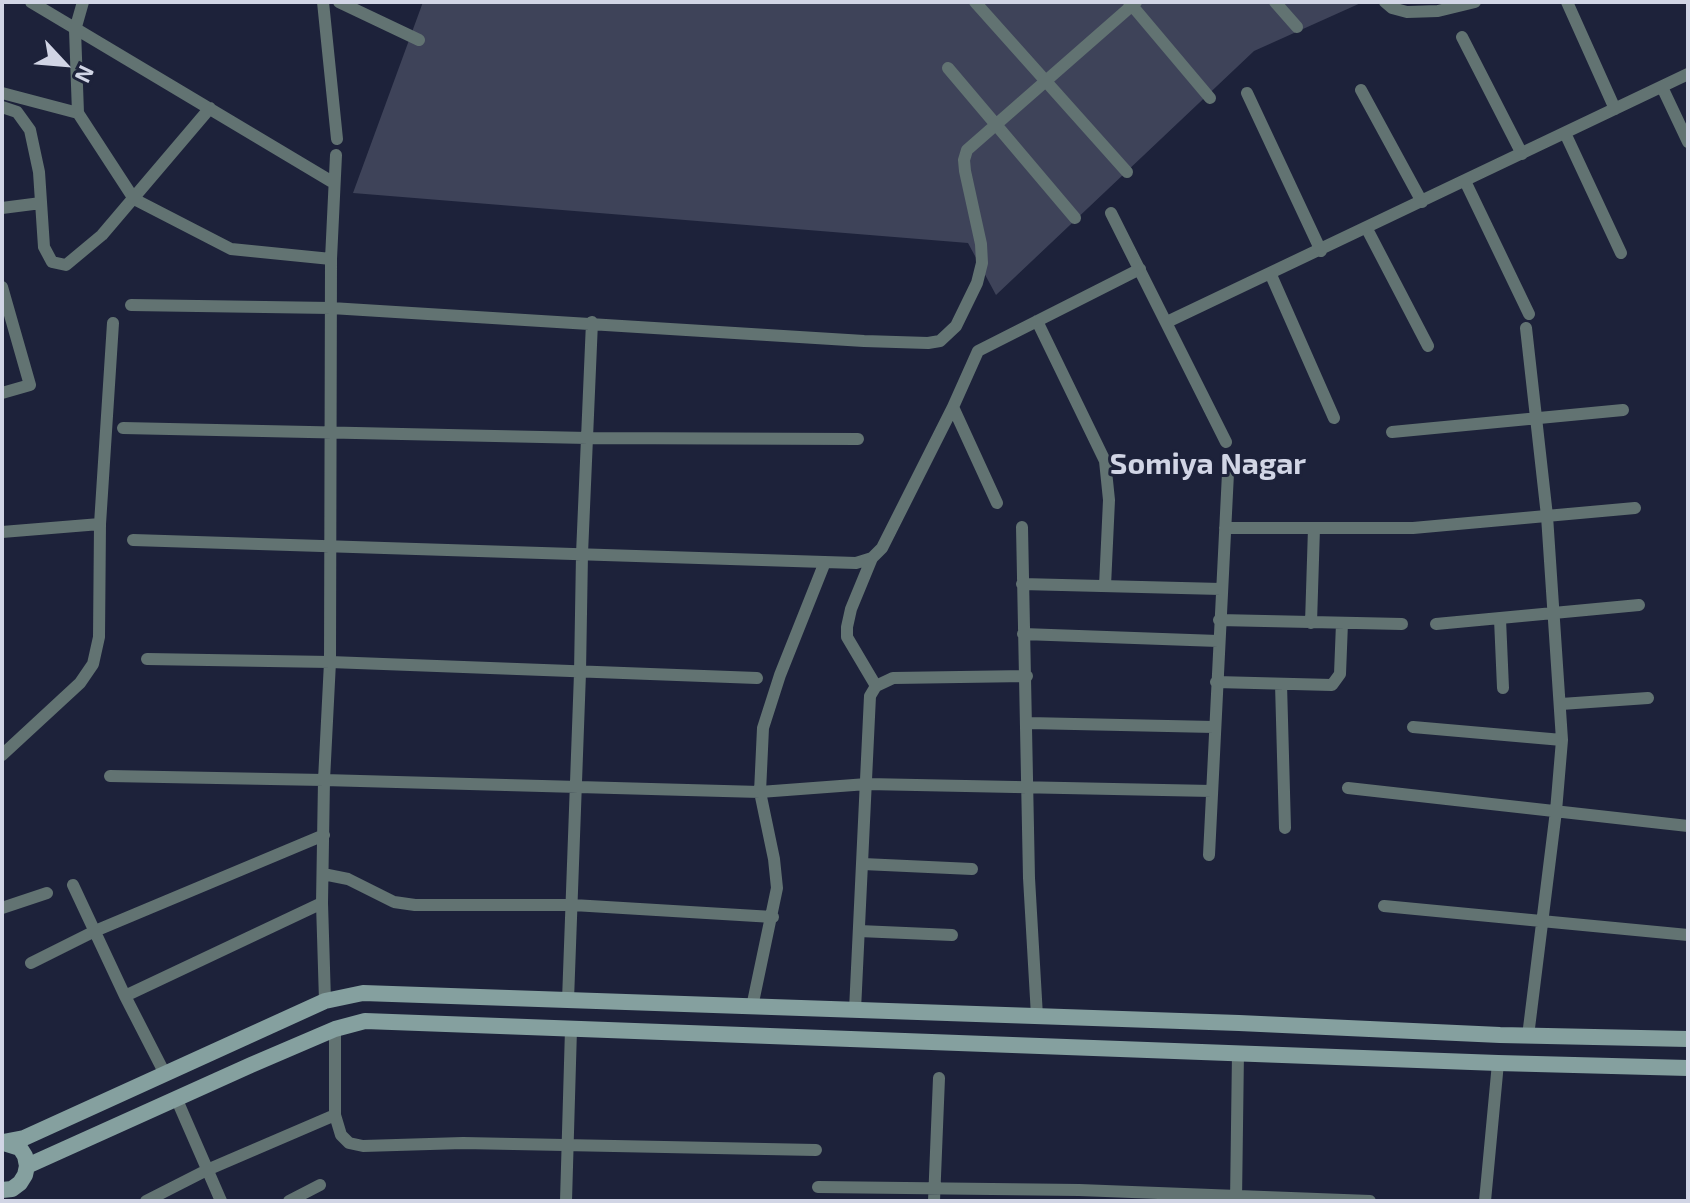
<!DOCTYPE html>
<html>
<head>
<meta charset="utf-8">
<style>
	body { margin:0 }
	#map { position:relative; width:1690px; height:1203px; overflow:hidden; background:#1d223a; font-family:"Exo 2",sans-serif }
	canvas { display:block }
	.frame { position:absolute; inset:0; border:4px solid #d1d5e5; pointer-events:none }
	.north { position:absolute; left:24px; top:24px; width:80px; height:80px; -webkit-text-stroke:6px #1d223a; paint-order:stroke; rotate:116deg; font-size:22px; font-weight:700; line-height:32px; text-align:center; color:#d1d5e5 }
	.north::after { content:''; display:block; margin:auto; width:28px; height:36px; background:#d1d5e5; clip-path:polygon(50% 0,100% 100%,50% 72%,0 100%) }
</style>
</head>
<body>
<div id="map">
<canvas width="1690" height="1203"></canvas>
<div class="frame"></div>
<div class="north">N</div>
</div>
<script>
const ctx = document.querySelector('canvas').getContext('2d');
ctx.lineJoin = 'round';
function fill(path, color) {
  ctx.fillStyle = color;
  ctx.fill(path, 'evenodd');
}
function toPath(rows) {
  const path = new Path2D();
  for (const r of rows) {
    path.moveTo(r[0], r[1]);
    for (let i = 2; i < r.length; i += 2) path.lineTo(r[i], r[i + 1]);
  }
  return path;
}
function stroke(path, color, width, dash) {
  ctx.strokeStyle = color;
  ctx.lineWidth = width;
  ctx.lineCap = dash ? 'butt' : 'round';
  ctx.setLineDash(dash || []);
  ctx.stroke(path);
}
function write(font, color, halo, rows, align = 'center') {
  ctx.font = font + ' "Exo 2",sans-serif';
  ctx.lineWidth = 6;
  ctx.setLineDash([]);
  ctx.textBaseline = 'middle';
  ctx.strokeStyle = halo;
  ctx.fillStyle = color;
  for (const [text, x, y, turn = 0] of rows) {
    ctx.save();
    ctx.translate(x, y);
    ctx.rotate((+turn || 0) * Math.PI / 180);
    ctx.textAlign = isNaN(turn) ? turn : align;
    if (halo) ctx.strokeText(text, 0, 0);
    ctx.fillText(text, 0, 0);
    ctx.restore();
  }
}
const green = toPath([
	[423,2,1363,2,1254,51,996,295,968,243,353,193]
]);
const street = toPath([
	[31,2,334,183],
	[83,2,75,30,78,113,134,199,231,249,331,259],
	[323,2,337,139],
	[339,2,419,40],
	[975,2,1127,172],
	[1129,2,1210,98],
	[1275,2,1297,27],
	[1385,2,1392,8,1407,12,1438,11,1475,2],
	[1567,2,1615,109],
	[1462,37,1522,154],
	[948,68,1075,218],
	[1662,87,1688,142],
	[1361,90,1422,202],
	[2,93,78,113],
	[1247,93,1321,251],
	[2,107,17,112,30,130,39,172,44,247,52,262,66,265,102,235,210,108],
	[1565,133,1621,253],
	[1465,181,1529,314],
	[2,208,41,203],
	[1111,213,1226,442],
	[1367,229,1428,346],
	[1271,275,1334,418],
	[2,287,30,385,2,393],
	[131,305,331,308,864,341,928,343,940,341,956,326,977,283,982,263,981,244,965,171,964,160,967,150,1136,2],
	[1037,321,1105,461,1109,500,1105,586],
	[1167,322,1688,74],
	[1526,328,1547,516,1562,740,1556,811,1528,1036],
	[123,428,588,438,858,439],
	[1392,432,1623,410],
	[997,503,953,407,978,351,1140,269],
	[1022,527,1029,878,1037,1016],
	[1225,528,1413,528,1635,508],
	[2,532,100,524],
	[133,540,856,563,872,558,882,548,953,407],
	[872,558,851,609,847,627,847,637,876,686],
	[1022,584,1221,589],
	[1500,619,1503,688],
	[1219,620,1402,624],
	[1311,623,1314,528],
	[1436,624,1639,605],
	[1023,634,1218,641],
	[147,659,330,662,757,678],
	[1216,682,1332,685,1340,674,1342,623],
	[1281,684,1285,828],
	[1561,704,1648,698],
	[1028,723,1214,727],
	[1413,727,1562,740],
	[2,755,80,683,93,664,99,637,100,524,113,323],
	[110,776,324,780,760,792,867,784,1212,791],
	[1348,788,1688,826],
	[1209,855,1228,473],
	[863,864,972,869],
	[323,874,348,879,394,902,415,905,573,905,773,917],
	[73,885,125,996,165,1074],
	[1384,906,1688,935],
	[2,908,47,893],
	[859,931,952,935],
	[31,963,95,931,324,835],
	[125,996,322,903],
	[568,1000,580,673,582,554,592,322],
	[325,1001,322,903,324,780,330,662,331,259,336,155],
	[752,1007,777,888,774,859,760,792,763,728,780,675,825,562],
	[855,1010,870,696,876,686,893,678,1027,676],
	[335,1029,335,1115,341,1135,349,1143,363,1146,463,1143,816,1150],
	[177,1100,221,1201],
	[818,1187,1079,1190,1370,1201],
	[146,1201,207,1170,335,1115],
	[289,1201,320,1185],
	[566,1201,571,1029],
	[934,1201,939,1078],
	[1236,1201,1238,1052],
	[1485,1201,1498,1063]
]);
const secondary = toPath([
	[3,1142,24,1138,325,1001,363,993,1239,1023,1500,1035,1688,1039],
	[27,1166,251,1065,335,1029,365,1021,1498,1063,1688,1068],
	[2,1190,12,1189,20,1183,25,1175,27,1166,25,1156,20,1148,4,1143]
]);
const neighbourhoodNames = [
	["Somiya Nagar",1208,464]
];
fill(green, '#3e4359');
stroke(street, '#627372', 12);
stroke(secondary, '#85a09f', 16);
write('bold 30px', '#d1d5e5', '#1d223a', neighbourhoodNames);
</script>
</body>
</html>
